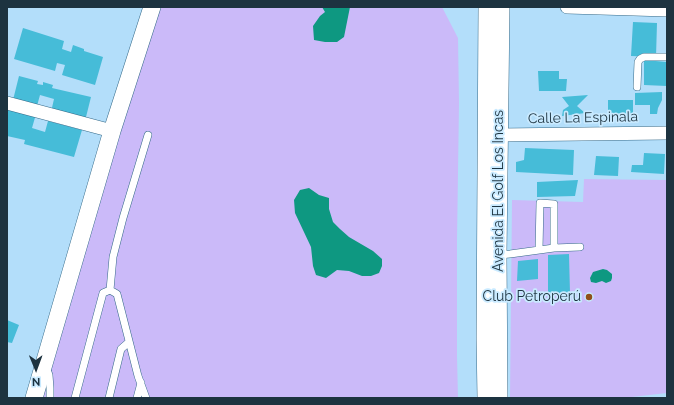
<!DOCTYPE html>
<html>
<head>
<meta charset="utf-8">
<style>
	body { margin:0 }
	#map { position:relative; width:674px; height:405px; overflow:hidden; background:#b3defa; font-family:Raleway,sans-serif }
	canvas { display:block }
	.frame { position:absolute; inset:0; border:8px solid #1d3340; pointer-events:none }
	.north { position:absolute; left:16px; top:349px; width:40px; height:40px; -webkit-text-stroke:3px #c9eaff; paint-order:stroke; rotate:179deg; font-size:11px; font-weight:700; line-height:16px; text-align:center; color:#1d3340 }
	.north::after { content:''; display:block; margin:auto; width:14px; height:18px; background:#1d3340; clip-path:polygon(50% 0,100% 100%,50% 72%,0 100%) }
</style>
</head>
<body>
<div id="map">
<canvas width="674" height="405"></canvas>
<div class="frame"></div>
<div class="north">N</div>
</div>
<script>
const ctx = document.querySelector('canvas').getContext('2d');
ctx.lineJoin = 'round';
function fill(path, color) {
  ctx.fillStyle = color;
  ctx.fill(path, 'evenodd');
}
function toPath(rows) {
  const path = new Path2D();
  for (const r of rows) {
    path.moveTo(r[0], r[1]);
    for (let i = 2; i < r.length; i += 2) path.lineTo(r[i], r[i + 1]);
  }
  return path;
}
function stroke(path, color, width, dash) {
  ctx.strokeStyle = color;
  ctx.lineWidth = width;
  ctx.lineCap = dash ? 'butt' : 'round';
  ctx.setLineDash(dash || []);
  ctx.stroke(path);
}
function write(font, color, halo, rows, align = 'center') {
  ctx.font = font + ' Raleway,sans-serif';
  ctx.lineWidth = 3.5;
  ctx.setLineDash([]);
  ctx.textBaseline = 'middle';
  ctx.strokeStyle = halo;
  ctx.fillStyle = color;
  for (const [text, x, y, turn = 0] of rows) {
    ctx.save();
    ctx.translate(x, y);
    ctx.rotate((+turn || 0) * Math.PI / 180);
    ctx.textAlign = isNaN(turn) ? turn : align;
    if (halo) ctx.strokeText(text, 0, 0);
    ctx.fillText(text, 0, 0);
    ctx.restore();
  }
}
const green = toPath([
	[154,7,442,7,458,38,459,103,457,241,457,356,458,398,40,398],
	[584,179,667,180,667,393,623,398,510,398,512,200,583,202]
]);
const water = toPath([
	[322,7,350,7,344,37,337,42,325,42,314,40,313,26,320,16,325,12],
	[309,188,319,195,329,198,329,209,333,222,340,229,349,237,373,251,382,259,382,266,379,273,371,276,362,276,349,271,337,270,326,278,316,275,313,266,311,247,295,213,294,200,300,190],
	[603,269,607,270,612,274,612,278,611,281,606,283,602,281,596,283,591,282,590,278,593,272]
]);
const building = toPath([
	[633,22,657,23,656,57,631,56],
	[23,28,64,41,62,49,71,52,73,45,84,49,84,51,103,57,95,85,62,75,65,65,57,63,55,71,14,59],
	[644,60,667,62,667,86,644,85],
	[538,71,559,71,559,79,567,79,566,91,539,91],
	[19,76,38,81,37,84,43,85,43,82,53,85,52,88,91,97,85,121,51,112,54,99,40,95,37,106,13,100],
	[662,92,662,100,658,108,657,114,650,114,650,105,635,105,635,93],
	[588,95,577,106,585,113,562,116,563,110,569,106,562,97],
	[608,100,633,100,633,117,608,117],
	[8,107,36,114,32,128,45,132,48,121,82,130,74,157,24,144,25,140,7,136,7,113],
	[525,148,574,150,573,175,516,172,516,162,524,160],
	[644,153,665,154,664,174,631,172,632,165,643,165],
	[596,156,619,157,618,176,594,175],
	[578,180,575,196,537,197,537,182],
	[569,254,570,293,548,294,548,255],
	[538,259,538,279,517,281,518,261],
	[7,320,19,325,12,343,7,342]
]);
const service = toPath([
	[637,87,638,62,640,59,644,57,667,57],
	[539,250,540,203,554,204,554,248],
	[498,255,510,254,554,248,580,247],
	[110,290,113,257,123,218,148,135],
	[46,367,49,375,50,388,50,398],
	[75,398,103,293,110,290,117,294,138,376,146,398],
	[109,398,121,349,129,342],
	[137,398,141,383]
]);
const minor = toPath([
	[567,7,667,10],
	[7,103,112,131],
	[499,135,667,133]
]);
const tertiary = toPath([
	[34,398,112,131,152,7],
	[486,398,485,338,487,7],
	[499,398,498,255,501,7]
]);
const markers = [
	[589,297,4,"#905019"]
];
const streetNames = [
	["Calle La Espinala",583,118,-1],
	["Avenida El Golf Los Incas",499,191,-90]
];
const poiNames = [
	["Club Petroperú",581,297]
];
fill(green, '#cbbaf9');
fill(water, '#0e9881');
fill(building, '#46bcd8');
stroke(service, '#356a89', 8);
stroke(minor, '#356a89', 14);
stroke(tertiary, '#356a89', 18);
stroke(service, '#fff', 7);
stroke(minor, '#fff', 13);
stroke(tertiary, '#fff', 17);
for (const [x, y, r, color] of markers) {
  const dot = new Path2D();
  dot.arc(x, y, r, 0, 2 * Math.PI);
  ctx.fillStyle = color;
  ctx.fill(dot);
  stroke(dot, '#c9eaff', 1.5);
}
write('14px', '#1d3340', '#c9eaff', streetNames);
write('14px', '#1d3340', '#c9eaff', poiNames, 'right');
</script>
</body>
</html>
